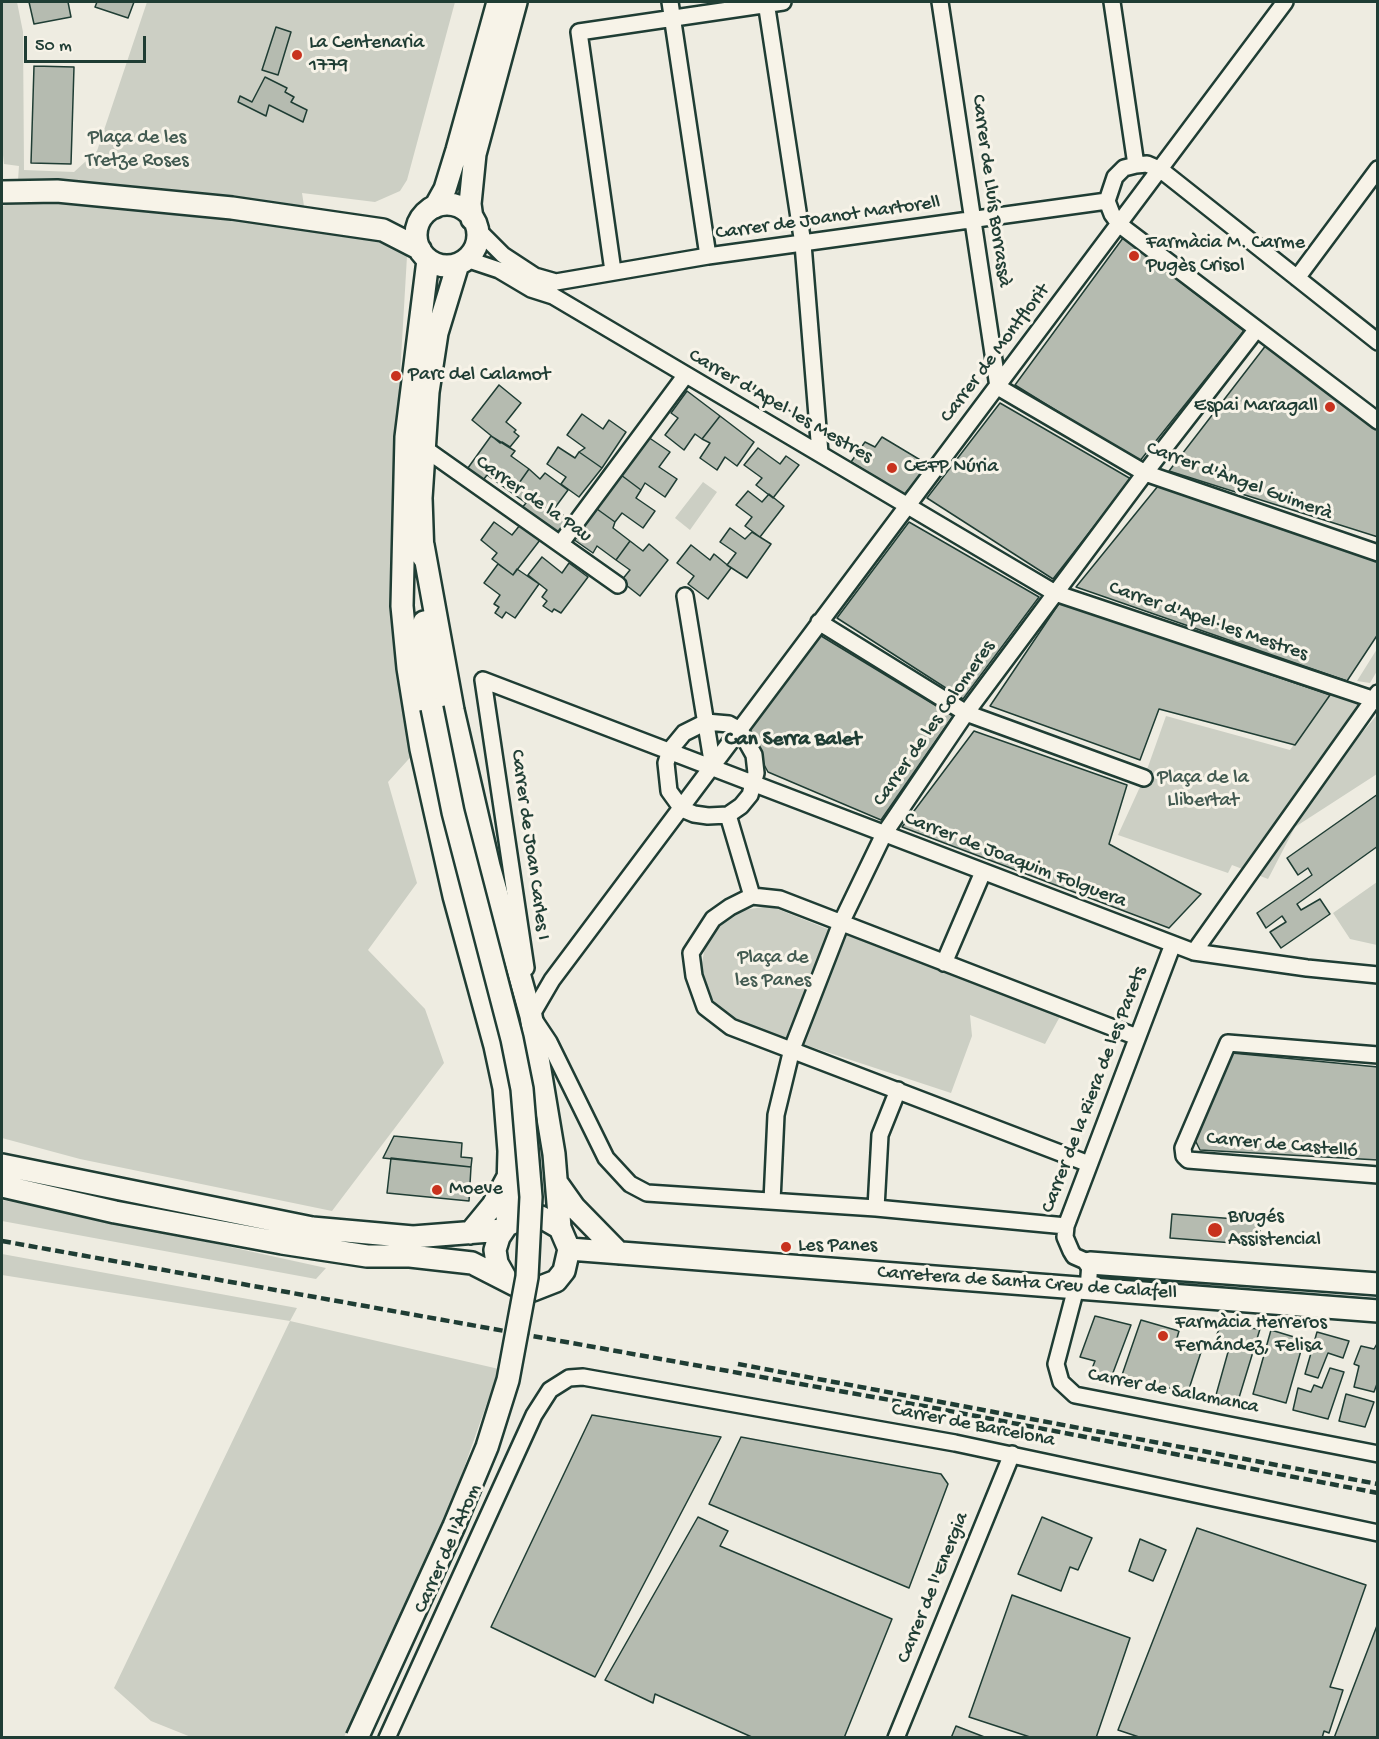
<!DOCTYPE html>
<html>
<head>
<meta charset="utf-8">
<style>
	body { margin:0 }
	#map { position:relative; width:1379px; height:1739px; overflow:hidden; background:#eeece1; font-family:"Gochi Hand",sans-serif }
	canvas { display:block }
	.frame { position:absolute; inset:0; border:3px solid #1f3d34; pointer-events:none }
	.scale { position:absolute; left:24px; top:36px; width:122px; height:27px; box-sizing:border-box; border:3px solid #1f3d34; border-top:0; padding-left:8px; font-size:18px; line-height:21px; white-space:nowrap; color:#1f3d34; -webkit-text-stroke:4px #f7f3e8; paint-order:stroke }
</style>
</head>
<body>
<div id="map">
<canvas width="1379" height="1739"></canvas>
<div class="frame"></div>
<div class="scale">50 m</div>
</div>
<script>
const ctx = document.querySelector('canvas').getContext('2d');
ctx.lineJoin = 'round';
function fill(path, color) {
  ctx.fillStyle = color;
  ctx.fill(path, 'evenodd');
}
function toPath(rows) {
  const path = new Path2D();
  for (const r of rows) {
    if (r.length === 3) {
      path.moveTo(r[0] + r[2], r[1]);
      path.arc(r[0], r[1], r[2], 0, 2 * Math.PI);
      continue;
    }
    path.moveTo(r[0], r[1]);
    for (let i = 2; i < r.length; i += 2) path.lineTo(r[i], r[i + 1]);
  }
  return path;
}
function stroke(path, color, width, dash) {
  ctx.strokeStyle = color;
  ctx.lineWidth = width;
  ctx.lineCap = dash ? 'butt' : 'round';
  ctx.setLineDash(dash || []);
  ctx.stroke(path);
}
function write(font, color, halo, rows, align = 'center') {
  ctx.font = font + ' "Gochi Hand",sans-serif';
  ctx.lineWidth = 6;
  ctx.setLineDash([]);
  ctx.textBaseline = 'middle';
  ctx.strokeStyle = halo;
  ctx.fillStyle = color;
  for (const [text, x, y, turn = 0] of rows) {
    ctx.save();
    ctx.translate(x, y);
    ctx.rotate((+turn || 0) * Math.PI / 180);
    ctx.textAlign = isNaN(turn) ? turn : align;
    if (halo) ctx.strokeText(text, 0, 0);
    ctx.fillText(text, 0, 0);
    ctx.restore();
  }
}
const green = toPath([
	[2,2,17,2,23,32,24,170,74,172,97,151,147,2,455,2,407,180,400,191,375,202,302,193,304,206,77,181,18,180,19,166,4,164,2,146],
	[14,203,139,204,373,237,396,244,407,256,391,529,401,641,416,751,388,782,417,883,368,950,425,1009,444,1063,332,1211,80,1159,2,1138,2,206],
	[703,482,717,492,690,530,675,518],
	[1377,649,1377,671,1370,683,1357,681],
	[1336,687,1358,704,1314,790,1377,715,1377,774,1295,827,1268,879,1232,865,1228,873,1118,835,1144,778,1166,716,1290,750],
	[1377,882,1377,945,1350,939,1333,913],
	[770,906,825,928,1064,1009,1045,1044,970,1015,972,1036,951,1093,781,1037,734,1019,716,1004,706,990,700,972,708,933,723,917,743,910],
	[2,1200,98,1218,326,1268,316,1279,2,1221],
	[2,1254,297,1308,290,1321,499,1369,452,1502,344,1737,191,1737,151,1721,114,1688,290,1321,2,1275]
]);
const building = toPath([
	[29,2,68,2,71,17,34,24,29,2],
	[97,2,134,2,128,18,95,7,97,2],
	[276,27,291,32,278,75,262,70,276,27],
	[34,66,74,67,71,164,31,163,34,66],
	[265,77,287,88,285,92,294,97,291,102,307,110,303,122,269,105,266,116,238,102,240,96,252,102,265,77],
	[1123,238,1244,331,1139,462,1015,385,1123,238],
	[1270,340,1378,425,1378,537,1169,471,1270,340],
	[499,385,521,403,506,422,516,430,514,432,519,436,510,447,502,442,500,443,472,420,499,385],
	[687,391,720,416,702,439,695,434,684,450,665,435,678,418,671,413,687,391],
	[1000,403,1131,479,1053,579,927,498,1000,403],
	[582,414,603,429,609,420,626,432,602,468,579,452,585,448,567,435,582,414],
	[720,416,754,442,737,466,725,457,717,470,700,458,710,443,702,439,720,416],
	[491,436,515,451,511,456,529,469,512,493,487,475,481,483,465,472,491,436],
	[648,437,670,452,659,467,677,479,665,497,645,483,641,490,621,475,648,437],
	[882,437,927,464,910,492,908,490,904,495,851,462,865,442,875,447,882,437],
	[558,447,575,458,579,452,602,468,579,497,561,484,566,477,547,464,558,447],
	[758,448,780,464,786,456,799,465,773,498,756,485,762,478,744,465,758,448],
	[529,469,540,479,545,473,568,490,554,509,569,519,557,535,521,509,526,503,512,493,529,469],
	[621,475,641,490,636,498,655,511,643,528,622,513,615,522,597,509,621,475],
	[1158,486,1378,560,1378,634,1347,681,1076,587,1158,486],
	[748,491,762,502,769,494,784,506,760,537,745,526,752,517,736,505,748,491],
	[597,509,615,522,613,528,630,541,616,560,597,546,593,553,573,539,597,509],
	[494,522,512,535,520,525,540,540,513,575,492,559,497,553,481,540,494,522],
	[909,522,1039,597,963,699,837,618,909,522],
	[730,528,745,539,752,532,771,544,747,578,727,565,736,553,720,542,730,528],
	[630,541,643,551,649,544,668,560,640,596,621,581,630,570,616,560,630,541],
	[691,545,710,560,714,554,731,568,708,599,688,584,694,576,677,563,691,545],
	[542,557,562,573,569,563,588,577,561,613,554,609,552,612,543,606,547,601,542,597,547,590,528,575,542,557],
	[498,564,513,575,517,569,539,584,515,618,506,612,502,618,495,613,499,607,494,604,500,595,484,583,498,564],
	[1060,602,1330,695,1295,745,1159,709,1140,760,990,706,1060,602],
	[813,631,953,716,881,820,768,772,743,727,813,631],
	[974,731,1127,785,1109,844,1201,894,1169,928,902,827,974,731],
	[1378,794,1378,846,1297,904,1301,910,1320,899,1330,914,1281,948,1270,932,1286,922,1282,916,1266,928,1257,913,1312,875,1308,868,1298,875,1287,858,1378,794],
	[1232,1053,1378,1067,1378,1160,1200,1150,1195,1140,1232,1053],
	[394,1136,462,1143,461,1157,472,1158,471,1167,383,1158,394,1136],
	[391,1158,471,1167,469,1201,387,1193,391,1158],
	[1172,1214,1261,1221,1259,1245,1170,1238,1172,1214],
	[1095,1316,1131,1325,1111,1378,1091,1371,1095,1361,1080,1357,1095,1316],
	[1141,1320,1179,1331,1177,1338,1202,1349,1187,1395,1162,1385,1158,1391,1122,1375,1141,1320],
	[1220,1326,1260,1329,1238,1401,1216,1395,1230,1345,1215,1340,1220,1326],
	[1271,1330,1304,1340,1286,1403,1253,1394,1271,1330],
	[1317,1332,1349,1341,1343,1358,1328,1353,1318,1378,1305,1374,1317,1332],
	[1378,1342,1378,1381,1374,1392,1354,1387,1359,1366,1354,1364,1361,1346,1374,1349,1378,1342],
	[1330,1368,1344,1372,1328,1419,1293,1410,1298,1388,1311,1392,1314,1385,1322,1388,1330,1368],
	[1346,1394,1374,1402,1365,1427,1339,1421,1346,1394],
	[592,1415,721,1437,595,1677,491,1627,592,1415],
	[741,1437,941,1474,948,1484,909,1588,709,1504,741,1437],
	[698,1517,728,1531,720,1546,892,1619,844,1738,754,1738,655,1694,653,1703,605,1680,698,1517],
	[1042,1517,1092,1538,1078,1570,1070,1567,1061,1591,1018,1574,1042,1517],
	[1197,1528,1366,1585,1330,1687,1343,1690,1329,1733,1324,1731,1322,1738,1142,1738,1118,1730,1197,1528],
	[1140,1539,1166,1550,1153,1581,1129,1571,1140,1539],
	[1012,1595,1130,1638,1096,1738,1033,1738,969,1717,1012,1595],
	[1378,1623,1378,1738,1334,1738,1378,1623],
	[956,1726,987,1738,951,1738,956,1726]
]);
const street = toPath([
	[670,2,708,256],
	[766,2,803,244,820,453],
	[940,2,998,387,1145,473,1378,553],
	[1112,2,1136,165],
	[476,228,503,255,535,276,556,282,708,256,1107,201],
	[466,259,499,270,531,289,553,296,1055,593,1378,701],
	[613,271,579,32,783,2],
	[1297,278,1378,169],
	[1378,342,1161,170,1147,164,1136,165,1124,168,1115,177,1107,201,1112,214,1120,225,1378,421],
	[424,448,618,585],
	[561,543,685,376],
	[685,596,713,767],
	[819,622,966,713,1144,778],
	[706,722,729,724,740,730,754,755,756,773,750,795,741,806,728,815,708,816,694,814,682,809,669,791,666,763,670,750,684,733,706,722],
	[728,815,752,896],
	[1194,952,1378,693],
	[944,963,983,872],
	[526,968,483,680,1194,952,1307,968,1378,975],
	[531,1016,552,980,1285,2],
	[535,1021,549,1042,606,1158,630,1184,647,1193,876,1208,1066,1226],
	[1378,1055,1228,1043,1183,1148,1184,1156,1188,1160,1378,1175],
	[1089,1164,731,1027,705,1007,694,976,691,953,713,919,730,907,752,896,780,899,1137,1037],
	[772,1201,776,1115,792,1049,841,923,884,834,966,713,1145,473,1256,330],
	[876,1208,880,1135,898,1090],
	[1076,1288,1056,1364,1061,1382,1075,1395,1378,1454],
	[1088,1289,1090,1263,1074,1256,1071,1251,1065,1237,1066,1226,1173,944],
	[387,1738,534,1415,550,1390,569,1378,583,1377,955,1443,1378,1533],
	[896,1738,1012,1454]
]);
const secondary = toPath([
	[2,192,57,191,232,208,383,230,420,249],
	[447,235,31],
	[435,207,445,189,457,150,498,2],
	[472,219,470,204,475,154,516,2],
	[428,260,406,437,402,606,408,668,421,749,454,896,495,1046,504,1088,509,1151,507,1225],
	[423,545,453,710,489,866,531,1016,554,1154,560,1228],
	[423,557,421,498,428,392,437,333,458,264],
	[424,622,432,708],
	[2,1165,312,1228,413,1237,503,1230],
	[557,1183,574,1207,619,1253],
	[2,1186,115,1212,282,1243,367,1256,410,1256,472,1263,517,1286,533,1290,556,1281,564,1271,569,1249,560,1228,541,1217,528,1216,507,1225,499,1237,495,1250,497,1263,506,1279],
	[470,1233,493,1205,508,1177],
	[569,1249,1378,1311],
	[1090,1263,1378,1284]
]);
const rail = toPath([
	[2,1241,929,1407,1378,1493],
	[738,1364,1378,1484]
]);
const secondaryBridge = toPath([
	[357,1738,454,1526,487,1447,508,1380,527,1277,531,1197,522,1089,512,1039,453,812,432,708]
]);
const markers = [
	[297,55,6,"#c8321e"],
	[1134,256,6,"#c8321e"],
	[396,376,6,"#c8321e"],
	[1330,407,6,"#c8321e"],
	[892,468,6,"#c8321e"],
	[437,1190,6,"#c8321e"],
	[1215,1230,8,"#c8321e"],
	[786,1247,6,"#c8321e"],
	[1163,1336,6,"#c8321e"]
];
const poiNames = [
	["La Centenaria",309,44],
	["1779",309,67],
	["Farmàcia M. Carme",1146,244],
	["Pugès Crisol",1146,267],
	["Parc del Calamot",408,376],
	["Espai Maragall",1318,407,"right"],
	["CEFP Núria",904,468],
	["Moeve",449,1190],
	["Brugés",1228,1218],
	["Assistencial",1228,1241],
	["Les Panes",798,1247],
	["Farmàcia Herreros",1175,1324],
	["Fernández, Felisa",1175,1347]
];
const parkNames = [
	["Plaça de les",137,139],
	["Tretze Roses",137,162],
	["Plaça de la",1203,779],
	["Llibertat",1203,802],
	["Plaça de",773,959],
	["les Panes",773,982]
];
const streetNames = [
	["Carrer de Lluís Borrassà",990,191,82],
	["Carrer de Joanot Martorell",828,219,-8],
	["Carrer de Montflorit",996,354,-53],
	["Carrer d'Apel·les Mestres",780,407,30],
	["Carrer d'Àngel Guimerà",1239,482,20],
	["Carrer de la Pau",533,500,35],
	["Carrer d'Apel·les Mestres",1208,622,19],
	["Carrer de les Colomeres",935,724,-55],
	["Carrer de Joan Carles I",529,845,82],
	["Carrer de Joaquim Folguera",1015,861,21],
	["Carrer de la Riera de les Parets",1095,1090,-69],
	["Carrer de Castelló",1282,1146,5],
	["Carretera de Santa Creu de Calafell",1027,1284,4],
	["Carrer de Salamanca",1173,1392,11],
	["Carrer de Barcelona",973,1426,11],
	["Carrer de l'Àtom",449,1549,-66],
	["Carrer de l'Energia",934,1588,-68]
];
const neighbourhoodNames = [
	["Can Serra Balet",793,741]
];
fill(green, '#cccfc4');
fill(building, '#b5bbb0');
stroke(building, '#1f3d34', 1.5);
stroke(street, '#1f3d34', 20);
stroke(secondary, '#1f3d34', 26);
stroke(street, '#f7f3e8', 15);
stroke(secondary, '#f7f3e8', 21);
stroke(rail, '#1f3d34', 4.5, [9, 4.5]);
stroke(secondaryBridge, '#1f3d34', 26, []);
stroke(secondaryBridge, '#f7f3e8', 21);
for (const [x, y, r, color] of markers) {
  const dot = new Path2D();
  dot.arc(x, y, r, 0, 2 * Math.PI);
  ctx.fillStyle = color;
  ctx.fill(dot);
  stroke(dot, '#f7f3e8', 2);
}
write('20px', '#1f3d34', '#f7f3e8', poiNames, 'left');
write('20px', '#425a51', '#f7f3e8', parkNames);
write('20px', '#1f3d34', '#f7f3e8', streetNames);
write('bold 21px', '#1f3d34', '#f7f3e8', neighbourhoodNames);
</script>
</body>
</html>
